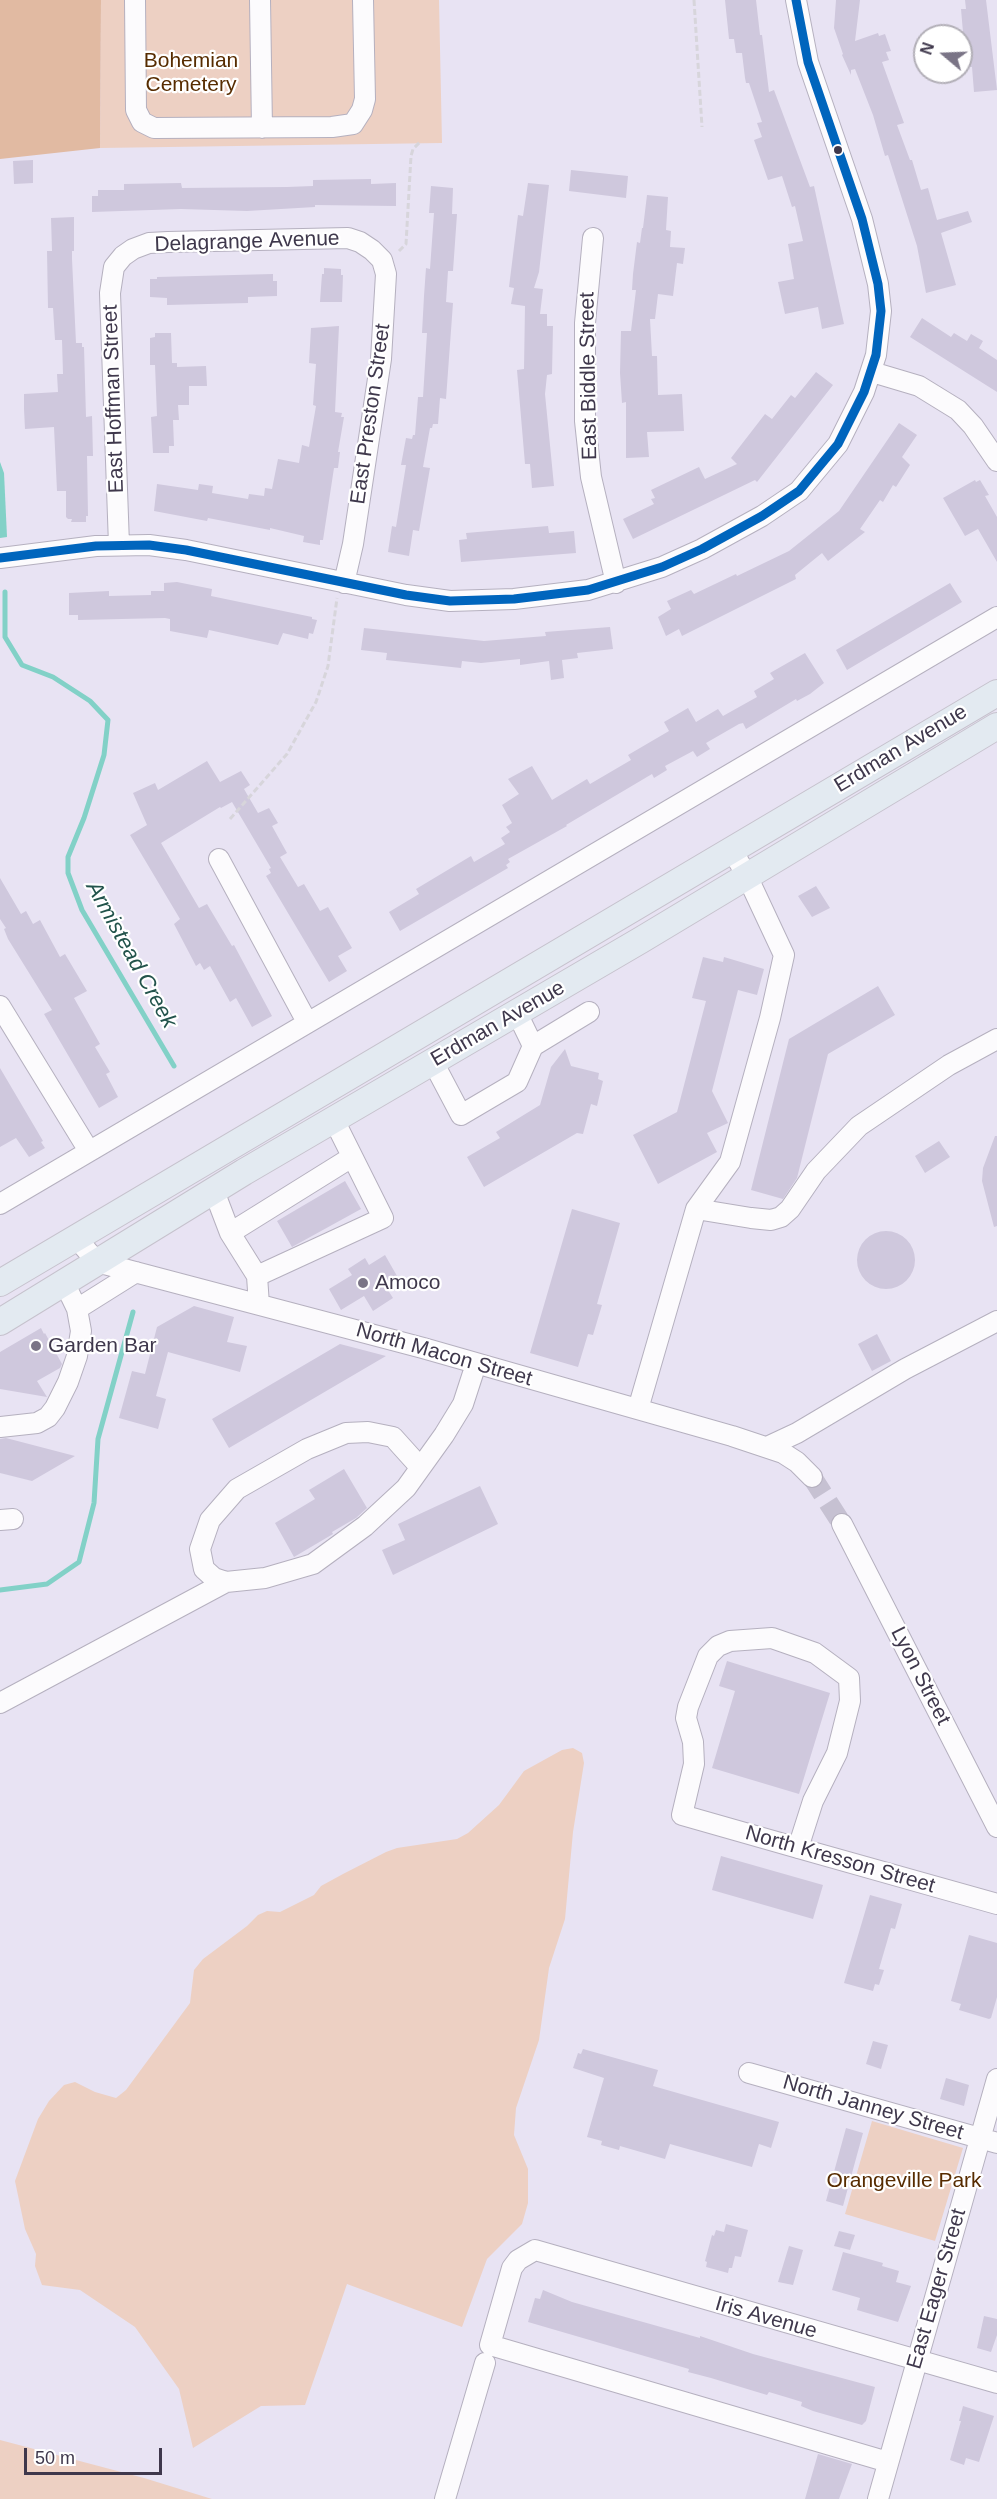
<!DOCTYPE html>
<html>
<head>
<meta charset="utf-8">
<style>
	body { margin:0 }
	#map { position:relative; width:997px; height:2499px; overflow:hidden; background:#e8e3f3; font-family:Arial,sans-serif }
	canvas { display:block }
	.north { position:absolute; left:913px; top:24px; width:60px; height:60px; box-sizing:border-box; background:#fff; border:2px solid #b2afb7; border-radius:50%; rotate:289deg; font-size:16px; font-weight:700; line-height:24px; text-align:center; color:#3f384c }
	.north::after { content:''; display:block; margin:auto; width:21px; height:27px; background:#7a7486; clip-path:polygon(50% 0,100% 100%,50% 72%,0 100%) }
	.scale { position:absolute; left:24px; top:2448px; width:138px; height:27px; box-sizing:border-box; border:3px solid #3f384c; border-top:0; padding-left:8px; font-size:18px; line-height:21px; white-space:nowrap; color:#3f384c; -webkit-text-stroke:4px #fff; paint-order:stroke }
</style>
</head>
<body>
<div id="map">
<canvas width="997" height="2499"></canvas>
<div class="north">N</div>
<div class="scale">50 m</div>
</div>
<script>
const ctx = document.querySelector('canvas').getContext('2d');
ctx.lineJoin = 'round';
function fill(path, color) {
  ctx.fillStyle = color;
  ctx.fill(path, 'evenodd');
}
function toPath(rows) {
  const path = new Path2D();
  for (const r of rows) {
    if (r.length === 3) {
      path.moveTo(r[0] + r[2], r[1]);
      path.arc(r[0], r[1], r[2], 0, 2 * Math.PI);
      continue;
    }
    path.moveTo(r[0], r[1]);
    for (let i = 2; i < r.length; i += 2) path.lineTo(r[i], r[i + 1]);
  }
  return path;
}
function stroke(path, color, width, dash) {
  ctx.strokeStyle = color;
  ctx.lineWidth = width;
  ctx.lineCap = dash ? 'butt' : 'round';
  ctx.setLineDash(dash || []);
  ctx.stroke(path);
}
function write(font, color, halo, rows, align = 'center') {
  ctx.font = font + ' Arial,sans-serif';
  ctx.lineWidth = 4.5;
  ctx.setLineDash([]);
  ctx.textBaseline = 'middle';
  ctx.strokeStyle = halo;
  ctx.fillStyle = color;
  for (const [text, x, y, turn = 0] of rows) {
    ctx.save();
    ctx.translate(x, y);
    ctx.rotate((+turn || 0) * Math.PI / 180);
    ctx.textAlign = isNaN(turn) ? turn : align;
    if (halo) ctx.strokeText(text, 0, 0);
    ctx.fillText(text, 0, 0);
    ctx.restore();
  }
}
const green = toPath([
	[101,0,439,0,442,143,100,148],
	[573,1748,582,1753,584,1763,573,1832,565,1919,549,1968,539,2040,516,2108,514,2135,528,2169,528,2203,522,2224,487,2259,462,2327,347,2284,305,2405,261,2406,193,2448,179,2389,135,2327,80,2290,42,2285,35,2266,36,2254,25,2229,15,2181,38,2119,49,2101,64,2085,75,2082,95,2092,116,2098,126,2090,190,2003,194,1970,203,1959,247,1926,258,1915,267,1911,280,1912,314,1895,321,1886,343,1874,386,1852,397,1848,457,1839,468,1833,499,1805,524,1771,562,1750],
	[872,2121,963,2148,935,2241,845,2214],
	[0,2440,144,2478,212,2499,0,2499]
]);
const forest = toPath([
	[0,0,101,0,100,148,0,159]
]);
const water = toPath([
	[0,462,4,473,7,537,0,538]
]);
const stream = toPath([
	[5,592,5,637,22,665,53,677,90,701,108,720,104,755,84,818,68,857,68,873,82,910,174,1066],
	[0,1590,47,1584,79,1562,94,1503,98,1439,133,1312]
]);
const building = toPath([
	[725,0,756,0,760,35,762,35,769,92,774,90,810,187,814,186,844,324,822,329,818,307,785,314,778,282,794,279,788,244,803,241,795,206,792,207,782,176,768,180,754,140,762,137,757,123,762,122,749,83,746,83,745,78,742,53,736,53,734,39,729,39],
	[836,0,860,0,855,41,878,33,879,36,885,34,891,51,886,52,889,60,882,62,904,123,897,125,910,160,912,160,921,190,928,188,937,220,968,211,972,222,941,233,956,285,926,293,917,246,888,155,885,156,873,115,855,69,851,70,851,75,842,55,843,54,834,28],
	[965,0,986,0,997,90,974,92,972,67,966,67,961,9,966,9],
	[33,160,33,183,14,184,13,161],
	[571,170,628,176,626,198,569,191],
	[371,179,371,184,396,183,396,206,315,205,315,207,247,211,181,209,92,212,92,196,98,196,98,190,124,190,124,184,181,183,182,188,287,187,313,186,313,180],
	[528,183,549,185,539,272,534,288,543,289,540,314,547,314,547,326,553,326,552,374,547,375,545,394,554,486,532,488,530,464,525,464,517,370,524,369,525,306,511,304,514,288,509,287,518,215,523,216],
	[431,186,453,188,452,214,457,214,453,271,448,271,446,302,453,303,446,399,440,398,438,424,433,424,432,428,430,428,423,467,430,468,419,531,413,530,409,556,388,552,392,526,396,527,406,465,401,465,406,438,412,439,413,435,415,435,418,397,423,397,427,333,422,333,424,296,426,268,430,269,434,213,429,213],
	[647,195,668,197,666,230,671,231,670,247,685,248,683,264,677,263,673,296,658,294,655,319,650,319,652,356,657,356,658,395,682,394,684,431,647,432,649,457,626,458,626,402,622,403,620,373,621,331,631,331,636,290,632,290,633,274,637,242,640,243,642,228,643,228],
	[74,217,74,251,72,251,72,259,76,343,82,343,82,347,84,347,86,417,92,416,93,456,87,456,88,516,86,516,86,522,71,522,72,519,68,519,66,517,66,491,57,491,54,427,25,429,24,409,24,394,58,392,57,374,63,374,62,340,55,340,53,308,48,308,47,251,52,251,51,218],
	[324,268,341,269,341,275,343,275,342,302,320,302,322,274,324,274],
	[273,274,273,281,277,281,277,296,248,297,248,303,167,305,167,298,150,297,150,279,157,279,157,277],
	[922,318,951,337,954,333,967,341,971,334,983,341,979,348,997,360,997,392,910,337],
	[339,326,335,412,342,413,341,417,344,417,338,452,340,452,338,468,334,468,323,540,320,540,320,545,303,542,304,536,270,528,270,530,208,518,207,521,154,511,157,484,198,490,199,484,213,486,212,493,248,499,249,494,264,496,265,488,272,489,278,459,299,463,302,445,309,447,316,406,313,405,316,364,309,363,311,328],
	[155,333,171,333,172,363,177,363,177,367,206,366,207,386,189,386,189,405,178,405,179,420,173,420,174,446,169,446,169,453,153,453,151,417,157,416,155,365,150,365,150,338,155,337],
	[816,372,833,385,757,482,755,480,633,539,623,519,654,504,651,499,655,498,651,490,699,467,705,479,737,464,731,458,765,414,772,419,791,395,795,398],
	[899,423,917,435,902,457,910,465,896,487,893,485,883,502,880,500,860,529,865,532,828,561,822,553,795,575,796,579,682,636,679,629,666,636,658,617,671,609,667,601,691,590,694,594,736,574,737,576,789,551,839,511],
	[975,480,976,482,980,480,989,495,985,496,997,517,997,562,978,529,965,536,943,498],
	[548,526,549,533,574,531,576,553,461,562,459,540,467,539,466,533],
	[177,582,212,589,211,596,312,617,312,619,317,620,313,634,309,633,308,639,283,633,278,645,209,630,207,638,170,631,170,619,165,618,78,620,78,615,69,615,69,593,109,591,109,596,151,595,151,591,164,591,164,583],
	[950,583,962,602,847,670,836,650],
	[610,627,613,649,577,653,578,658,562,660,564,678,551,680,549,661,520,665,520,659,481,663,462,661,461,668,386,660,387,653,361,650,364,628,484,641,546,636,545,632],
	[805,653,824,683,810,694,797,701,796,699,746,729,743,723,739,724,706,743,710,749,697,757,693,751,665,766,667,770,654,778,652,774,566,825,567,826,508,859,510,862,506,865,508,868,400,931,389,912,419,894,416,889,471,856,474,862,505,844,501,838,510,832,506,827,512,823,502,805,519,794,508,779,532,766,552,800,587,779,590,784,631,760,628,755,669,731,664,722,688,708,696,722,718,709,723,716,757,697,754,691,774,679,770,673],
	[207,761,220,782,241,771,250,785,244,789,258,813,269,808,278,823,272,826,287,853,280,857,298,887,304,884,320,911,328,907,352,948,338,956,347,971,329,982,266,876,271,873,269,869,271,868,232,802,221,808,220,807,161,843,199,908,207,904,232,946,234,945,272,1016,252,1027,236,998,230,1002,210,966,204,970,200,963,196,966,174,924,180,919,130,835,147,825,133,793,155,783,158,790],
	[0,878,21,914,26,911,33,924,40,920,60,957,65,954,87,991,74,998,100,1044,95,1047,110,1072,106,1074,118,1097,99,1108,44,1014,52,1010,8,939,4,929,6,928,0,919],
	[816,886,830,908,812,917,798,896],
	[703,957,723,962,724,957,764,969,757,995,738,990,712,1091,728,1123,707,1133,717,1152,658,1184,633,1135,677,1112,706,1001,692,998],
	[878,986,895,1015,828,1054,797,1178,783,1199,751,1190,789,1039],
	[565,1049,571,1066,599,1073,598,1079,603,1081,597,1106,591,1104,583,1134,577,1133,484,1187,467,1157,500,1138,496,1132,540,1105,551,1067],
	[0,1068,43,1141,41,1142,45,1148,29,1157,16,1138,0,1147],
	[995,1136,997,1136,997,1226,994,1227,982,1181,983,1168],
	[939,1141,950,1157,925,1173,915,1156],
	[345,1181,361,1209,292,1247,277,1221],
	[572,1209,620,1223,597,1304,602,1305,593,1335,588,1334,578,1367,530,1353],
	[886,1260,29],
	[385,1255,397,1276,384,1284,393,1298,373,1311,364,1296,341,1310,329,1289,352,1275,348,1269,365,1258,369,1265],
	[194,1306,234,1317,227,1342,247,1346,240,1372,168,1352,156,1396,166,1399,158,1429,119,1418,132,1371,145,1374,157,1327],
	[41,1328,44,1334,45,1333,62,1364,60,1368,37,1381,47,1397,0,1389,0,1352],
	[877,1334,891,1361,872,1371,858,1344],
	[340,1344,386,1356,229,1448,212,1419],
	[6,1438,75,1456,32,1481,0,1473,0,1439],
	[344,1469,367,1508,356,1518,332,1532,333,1534,294,1557,275,1523,315,1499,309,1490],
	[480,1486,498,1524,393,1575,382,1550,405,1540,398,1524],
	[727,1661,830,1693,799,1794,712,1768,735,1691,719,1686],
	[721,1856,823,1885,813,1919,712,1890],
	[870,1895,902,1904,895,1929,891,1928,879,1969,884,1970,879,1985,875,1984,873,1991,844,1983],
	[969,1935,997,1943,997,1997,991,2018,989,2019,959,2010,961,2004,951,2001],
	[873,2041,888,2045,881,2069,866,2064],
	[583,2049,658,2070,653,2086,779,2122,771,2148,759,2144,752,2167,670,2144,665,2159,620,2146,619,2150,601,2145,602,2141,587,2137,604,2078,573,2068,578,2053,581,2054],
	[946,2078,969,2085,964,2106,940,2099],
	[846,2128,863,2133,843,2206,826,2201],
	[726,2224,748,2230,741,2257,735,2256,732,2268,729,2268,728,2273,706,2267,707,2262,705,2261,712,2235,714,2236,716,2230,724,2232],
	[839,2231,855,2235,850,2250,834,2246],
	[789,2246,803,2250,793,2285,778,2282],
	[843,2252,883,2263,882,2266,899,2271,896,2282,911,2286,898,2322,857,2310,860,2298,832,2290],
	[543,2290,572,2302,700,2338,700,2336,753,2354,875,2387,866,2421,862,2425,813,2411,801,2406,802,2402,789,2398,769,2392,767,2395,711,2378,688,2372,689,2369,528,2322,535,2298,540,2299],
	[984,2316,997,2319,997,2335,991,2352,977,2348],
	[963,2406,994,2416,979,2462,966,2458,964,2465,950,2460,961,2421,959,2421],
	[818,2454,852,2464,839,2499,805,2499]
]);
const minorTunnel = toPath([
	[812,1477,842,1524]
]);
const path = toPath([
	[694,0,702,127],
	[399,251,406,244,411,156,413,149,421,141],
	[230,819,287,754,316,702,328,666,337,598]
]);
const minor = toPath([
	[135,0,136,110,142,122,154,128,332,127,353,124,362,110,365,99,363,0],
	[260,0,262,128],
	[593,238,585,323,585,421,591,477,616,583],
	[872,372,919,386,958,410,973,426,997,461],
	[119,545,110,293,114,267,123,256,133,249,149,243,168,242,348,238,360,242,372,250,382,260,386,274,381,359,353,544,344,583],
	[0,558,96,546,149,545,186,550,406,595,450,601,514,599,588,590,662,567,702,549,762,516,799,491,838,444,864,392,876,355,881,311,878,284,862,219,808,62,796,0],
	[219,859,307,1022],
	[0,1006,89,1151],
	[533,1046,589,1012],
	[433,1062,461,1115,517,1082,533,1046,517,1013],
	[214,1191,230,1233,352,1157],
	[0,1204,997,617],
	[696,1209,751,1218,771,1220,781,1217,790,1209,816,1171,859,1126,949,1065,997,1039],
	[230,1233,257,1276],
	[77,1239,97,1262,423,1348,732,1436,783,1453,797,1462,812,1477],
	[64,1282,77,1309,136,1272],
	[259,1305,257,1276,383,1218,334,1120],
	[638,1409,696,1209,730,1162,770,1018,784,955,747,876,732,850],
	[0,1427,37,1423,48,1417,55,1408,68,1382,77,1356,81,1331,77,1309],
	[767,1447,797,1433,905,1369,997,1321],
	[420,1467,393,1437,368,1432,346,1433,307,1449,237,1489,210,1520,200,1549,204,1569,214,1578,226,1582,265,1578,313,1564,365,1526,406,1488,444,1435,463,1404,476,1364],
	[0,1520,13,1519],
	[842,1524,997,1827],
	[0,1703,226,1582],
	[798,1848,813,1801,837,1753,850,1701,849,1678,815,1653,772,1638,730,1641,718,1646,708,1656,688,1707,686,1718,693,1742,694,1764,682,1815,798,1848,997,1904],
	[749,2073,997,2143],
	[888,2462,490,2345,512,2268,518,2260,535,2250,997,2383],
	[445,2499,485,2363],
	[878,2499,997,2079]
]);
const major = toPath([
	[0,1283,997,693],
	[0,1322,244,1172,641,940,997,726]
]);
const bus1 = toPath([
	[0,558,96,546,149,545,186,550,406,595,450,601,514,599,588,590,662,567,702,549,762,516,799,491,838,444,864,392,876,355,881,311,878,284,862,219,808,62,796,0]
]);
const markers = [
	[838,150,5,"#3f384c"],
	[363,1283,6,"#7a7486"],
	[36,1346,6,"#7a7486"]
];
const parkNames = [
	["Bohemian",191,61],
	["Cemetery",191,85],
	["Orangeville Park",904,2181]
];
const streetNames = [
	["Delagrange Avenue",247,242,-2],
	["East Biddle Street",589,376,-91],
	["East Hoffman Street",114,399,-92],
	["East Preston Street",371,414,-82],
	["Erdman Avenue",901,749,-31],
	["Erdman Avenue",498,1024,-30],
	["North Macon Street",444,1355,16],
	["Lyon Street",920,1676,63],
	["North Kresson Street",840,1860,16],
	["North Janney Street",873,2108,16],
	["East Eager Street",937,2289,-74],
	["Iris Avenue",766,2318,16]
];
const poiNames = [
	["Amoco",375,1283],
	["Garden Bar",48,1346]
];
const waterNames = [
	["Armistead Creek",131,955,61]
];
fill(green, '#edd0c3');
fill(forest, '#e1baa2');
fill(water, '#82d1c7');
stroke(stream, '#82d1c7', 5);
fill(building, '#cfc8dd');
stroke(minorTunnel, '#c6c1d2', 20, [20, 10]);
stroke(minor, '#b5b0bf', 22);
stroke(major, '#c6c2cd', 28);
stroke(path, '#d7d5db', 3, [6, 3]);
stroke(minor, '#fcfbfd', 20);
stroke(major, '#e3eaf1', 26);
stroke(bus1, '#0065bd', 9);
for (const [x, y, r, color] of markers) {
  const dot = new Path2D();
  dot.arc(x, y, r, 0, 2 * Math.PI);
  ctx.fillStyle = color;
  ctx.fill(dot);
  stroke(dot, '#fff', 2);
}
write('21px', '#572c00', '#fff', parkNames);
write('21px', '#3f384c', '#fff', streetNames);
write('21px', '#3f384c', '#fff', poiNames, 'left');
write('italic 22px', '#22534b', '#fff', waterNames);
</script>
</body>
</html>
